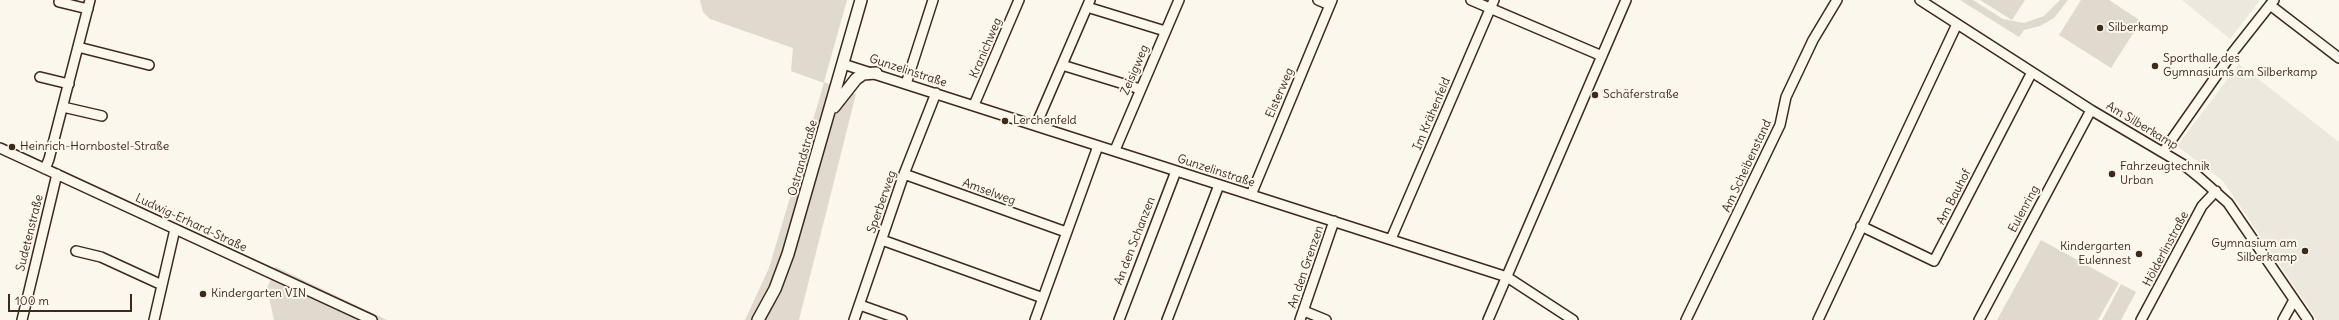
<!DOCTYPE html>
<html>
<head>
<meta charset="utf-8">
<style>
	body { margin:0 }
	#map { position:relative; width:2339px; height:320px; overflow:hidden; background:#fbf7ec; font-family:Delius,sans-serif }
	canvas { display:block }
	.scale { position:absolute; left:8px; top:294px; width:124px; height:18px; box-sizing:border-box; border:2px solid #3b2a1e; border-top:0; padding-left:5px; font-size:12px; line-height:14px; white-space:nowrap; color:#3b2a1e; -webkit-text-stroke:3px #fbf7ec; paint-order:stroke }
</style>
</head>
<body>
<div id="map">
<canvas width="2339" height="320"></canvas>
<div class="scale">100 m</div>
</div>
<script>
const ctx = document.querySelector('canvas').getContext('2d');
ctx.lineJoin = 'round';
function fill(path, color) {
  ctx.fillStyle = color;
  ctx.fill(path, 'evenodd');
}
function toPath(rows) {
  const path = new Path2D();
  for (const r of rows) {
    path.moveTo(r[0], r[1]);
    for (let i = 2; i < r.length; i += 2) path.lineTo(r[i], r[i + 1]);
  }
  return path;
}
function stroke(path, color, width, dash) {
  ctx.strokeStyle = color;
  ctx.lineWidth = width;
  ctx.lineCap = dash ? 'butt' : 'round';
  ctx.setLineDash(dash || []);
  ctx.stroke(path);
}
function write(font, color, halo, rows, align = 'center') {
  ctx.font = font + ' Delius,sans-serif';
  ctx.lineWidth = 4;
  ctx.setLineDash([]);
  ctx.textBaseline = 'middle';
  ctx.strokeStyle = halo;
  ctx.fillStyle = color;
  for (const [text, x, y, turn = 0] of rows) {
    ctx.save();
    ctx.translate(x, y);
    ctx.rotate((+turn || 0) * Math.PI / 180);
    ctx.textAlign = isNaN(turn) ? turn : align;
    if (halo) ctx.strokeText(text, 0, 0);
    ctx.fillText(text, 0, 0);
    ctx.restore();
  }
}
const built = toPath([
	[2182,0,2260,0,2230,39],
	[2239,64,2339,142,2339,320,2317,320,2223,181,2177,146]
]);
const green = toPath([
	[700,0,847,0,824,82,856,94,799,320,745,320,769,268,824,83,791,71,793,48,710,19,703,12],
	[1960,0,1973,0,2003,19,2024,23,2044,16,2060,0,2068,0,2054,18,2040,26,2024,30,2019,37],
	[1980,0,2025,0,2012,20],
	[2081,0,2109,0,2141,21,2111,68,2059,35],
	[2041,240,2119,283,2098,320,1997,320],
	[276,267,387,320,274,320,267,288],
	[2121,284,2136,292,2121,320,2102,320]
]);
const minor = toPath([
	[1318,0,1330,5],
	[1471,0,1602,56],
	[1920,0,2091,110,2184,165,2200,178,2228,203,2308,320],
	[59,2,88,9],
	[2270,5,2339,58],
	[1087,7,1165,31],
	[78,47,149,65],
	[843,64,1507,277,1573,320],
	[1062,65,1140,89],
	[40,77,69,84],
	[906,84,933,0],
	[974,105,1019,0],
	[63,107,102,116],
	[1036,125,1090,0],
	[0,148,372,320],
	[1115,150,1179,0],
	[2163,152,2233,52,2274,0],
	[45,169,49,159,90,0],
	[904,174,1066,232],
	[1251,195,1332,0],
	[1861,226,1934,261,2032,72],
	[1391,239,1494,0],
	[882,240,1043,298],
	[76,251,101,257,162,285],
	[860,305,902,320],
	[1304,311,1326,320],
	[22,320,57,174],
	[154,320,175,229],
	[854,320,904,174,936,93],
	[1035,320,1098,146],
	[1119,320,1176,171],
	[1167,320,1219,185],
	[1300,320,1334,221],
	[1488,320,1626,0],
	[1686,320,1780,125,1786,97,1813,40,1837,0],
	[1818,320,1957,24],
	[1979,320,2091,110],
	[2141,320,2202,206,2216,191],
	[2283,320,2294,300]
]);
const major = toPath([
	[834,107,856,79,863,74,876,73],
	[758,320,775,289,788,254,861,0]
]);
const markers = [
	[2100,28,4,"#3b2a1e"],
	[2155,66,4,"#3b2a1e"],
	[1595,95,4,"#3b2a1e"],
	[1005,121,4,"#3b2a1e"],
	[12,147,4,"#3b2a1e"],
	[2112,174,4,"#3b2a1e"],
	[2305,251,4,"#3b2a1e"],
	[2139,254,4,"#3b2a1e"],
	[203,294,4,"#3b2a1e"]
];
const poiNames = [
	["Silberkamp",2108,28],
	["Sporthalle des",2163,59],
	["Gymnasiums am Silberkamp",2163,73],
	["Schäferstraße",1603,95],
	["Lerchenfeld",1013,121],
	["Heinrich-Hornbostel-Straße",20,147],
	["Fahrzeugtechnik",2120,167],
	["Urban",2120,181],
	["Gymnasium am",2297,244,"right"],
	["Silberkamp",2297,258,"right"],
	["Kindergarten",2131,247,"right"],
	["Eulennest",2131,261,"right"],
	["Kindergarten VIN",211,294]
];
const streetNames = [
	["Kranichweg",986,48,-67],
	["Zeisigweg",1135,70,-67],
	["Gunzelinstraße",908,71,18],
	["Elsterweg",1280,93,-67],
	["Im Krähenfeld",1432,114,-67],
	["Am Silberkamp",2142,126,31],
	["Ostrandstraße",803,158,-74],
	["Am Scheibenstand",1747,166,-65],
	["Gunzelinstraße",1216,171,18],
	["Amselweg",989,192,20],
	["Am Bauhof",1954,197,-63],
	["Sperberweg",882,202,-71],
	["Eulenring",2024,209,-62],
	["Ludwig-Erhard-Straße",191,223,25],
	["Sudetenstraße",30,233,-76],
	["An den Schanzen",1135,241,-69],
	["Hölderlinstraße",2166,249,-62],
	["An den Grenzen",1306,267,-71]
];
fill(built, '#ede8dd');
fill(green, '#dfd9ce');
stroke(minor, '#3b2a1e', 12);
stroke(major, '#3b2a1e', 14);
stroke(minor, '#fbf7ec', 9);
stroke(major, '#fbf7ec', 11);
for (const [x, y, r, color] of markers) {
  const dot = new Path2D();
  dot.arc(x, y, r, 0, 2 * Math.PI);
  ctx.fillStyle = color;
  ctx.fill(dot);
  stroke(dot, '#fbf7ec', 1.5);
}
write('12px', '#3b2a1e', '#fbf7ec', poiNames, 'left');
write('12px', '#3b2a1e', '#fbf7ec', streetNames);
</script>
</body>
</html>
